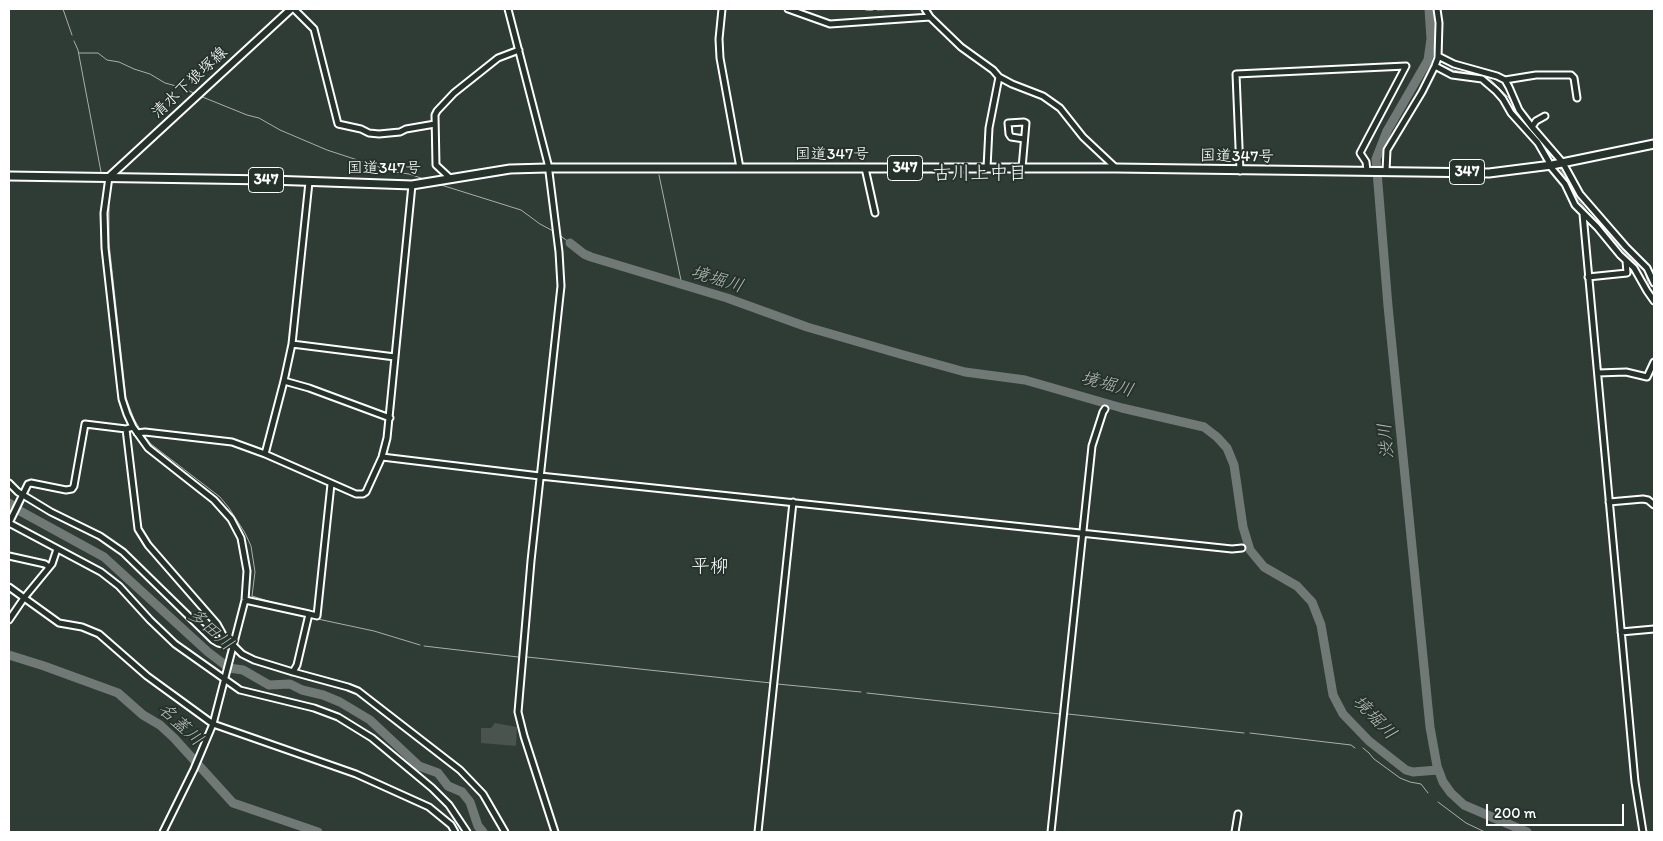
<!DOCTYPE html>
<html>
<head>
<meta charset="utf-8">
<style>
	body { margin:0 }
	#map { position:relative; width:1663px; height:841px; overflow:hidden; background:#2f3b35; font-family:Itim,sans-serif }
	canvas { display:block }
	.frame { position:absolute; inset:0; border:10px solid #fff; pointer-events:none }
	.scale { position:absolute; left:1486px; top:804px; width:138px; height:22px; box-sizing:border-box; border:2px solid #fff; border-top:0; padding-left:6px; font-size:15px; line-height:18px; white-space:nowrap; color:#fff; -webkit-text-stroke:4px #26332d; paint-order:stroke }
</style>
</head>
<body>
<div id="map">
<canvas width="1663" height="841"></canvas>
<div class="frame"></div>
<div class="scale">200 m</div>
</div>
<script>
const ctx = document.querySelector('canvas').getContext('2d');
ctx.lineJoin = 'round';
function fill(path, color) {
  ctx.fillStyle = color;
  ctx.fill(path, 'evenodd');
}
function toPath(rows) {
  const path = new Path2D();
  for (const r of rows) {
    path.moveTo(r[0], r[1]);
    for (let i = 2; i < r.length; i += 2) path.lineTo(r[i], r[i + 1]);
  }
  return path;
}
function stroke(path, color, width, dash) {
  ctx.strokeStyle = color;
  ctx.lineWidth = width;
  ctx.lineCap = dash ? 'butt' : 'round';
  ctx.setLineDash(dash || []);
  ctx.stroke(path);
}
function write(font, color, halo, rows, align = 'center') {
  ctx.font = font + ' Itim,"Klee One",sans-serif';
  ctx.lineWidth = 4;
  ctx.setLineDash([]);
  ctx.textBaseline = 'middle';
  ctx.strokeStyle = halo;
  ctx.fillStyle = color;
  for (const [text, x, y, turn = 0] of rows) {
    ctx.save();
    ctx.translate(x, y);
    ctx.rotate((+turn || 0) * Math.PI / 180);
    ctx.textAlign = isNaN(turn) ? turn : align;
    if (halo) ctx.strokeText(text, 0, 0);
    ctx.fillText(text, 0, 0);
    ctx.restore();
  }
}
const green = toPath([
	[495,723,517,727,516,746,481,743,481,728,491,728]
]);
const stream = toPath([
	[63,9,72,35],
	[74,41,78,50,101,172],
	[79,53,98,53,107,60,119,62,134,69,150,74,165,83,180,87,196,94],
	[1428,60,1434,63],
	[1438,64,1453,70,1488,77,1509,98,1519,116,1531,130],
	[200,96,247,115,259,118,280,130,327,150,379,167,388,171,409,174,427,180],
	[1540,141,1556,162],
	[1559,167,1579,201,1587,211,1629,257,1645,272,1649,286,1654,294],
	[659,175,682,285],
	[438,184,521,210,540,224,555,232],
	[109,206,109,243,126,398,134,419,141,431],
	[558,234,570,243],
	[143,434,151,444,220,497,229,508,245,533,251,546,255,572,252,596,281,605],
	[287,607,307,610],
	[313,618,374,631,420,645],
	[424,646,518,657],
	[527,657,771,683],
	[777,684,861,692],
	[867,693,1060,714],
	[1068,714,1244,733],
	[1250,733,1351,745,1355,748],
	[1363,748,1369,753,1374,759,1400,778,1410,782,1421,784,1428,793],
	[1438,802,1466,823,1485,832]
]);
const river = toPath([
	[1429,9,1431,39,1428,60,1387,131,1376,159,1388,306,1430,727,1437,766,1443,782,1451,793,1464,805,1527,832],
	[570,243,584,254,591,257,727,298,807,327,900,354,965,372,1025,380,1122,408,1204,427,1217,437,1227,448,1234,465,1243,527,1250,550,1264,567,1297,586,1312,602,1321,625,1333,695,1343,714,1369,741,1406,770,1413,772,1438,770],
	[9,503,20,511,104,557,208,652,229,668,243,670,269,685,290,684,302,690,323,695,340,702,370,720,419,766,438,773,448,786,462,792,470,802,478,826,483,832],
	[9,655,44,666,118,693,143,715,160,725,174,738,233,803,318,832]
]);
const minor = toPath([
	[294,9,314,29,338,124,361,129,369,133,379,134,400,132,406,129,435,124],
	[508,9,548,164,559,252,561,286,531,561,518,712,524,736,555,832],
	[722,9,719,39,720,58,740,168],
	[788,9,830,24,930,17],
	[925,9,930,17,961,47,993,70,999,77,1012,84,1043,96,1060,108,1083,137,1116,168],
	[1438,56,1454,64,1497,76,1505,80,1509,87,1519,110,1532,127],
	[1435,66,1452,75,1482,79,1496,91,1503,99,1511,113,1538,143,1549,162,1550,166,1565,184,1575,205,1597,227,1620,255,1634,268,1647,291,1654,301],
	[1505,80,1536,75,1571,75,1574,78,1577,98],
	[1545,116,1536,121,1532,127,1563,163,1580,194,1626,247,1647,268,1654,283],
	[865,168,875,213],
	[987,168,989,128,999,77],
	[1022,168,1026,123,1024,122,1008,123,1009,134,1011,137,1024,139],
	[1240,171,1236,74,1406,66,1360,153,1366,162,1367,171],
	[1386,171,1387,150,1422,92,1435,66,1438,58,1439,23,1437,9],
	[109,177,104,213,105,248,120,382,122,399,127,414,133,427,148,448,214,500,231,519,241,538,247,571,245,600,213,724,194,769,163,832],
	[450,178,436,165,435,115,437,111,454,93,498,58,519,50],
	[1583,214,1635,782,1643,832],
	[1588,277,1627,273,1626,261],
	[292,344,395,357],
	[1598,373,1626,372,1647,377,1654,362],
	[284,381,309,388,390,418],
	[133,427,126,429,138,529,148,545,217,624,223,635,223,644],
	[137,433,145,432,232,442,265,454,356,494,363,494,366,492,382,457,387,438,412,185],
	[265,454,284,381,292,344,309,182],
	[382,457,540,476,1232,549,1242,548],
	[9,483,18,492,51,512,100,536,123,552,213,640,218,643,234,646,242,654,254,660,293,672,348,687,358,691,460,770,483,794,505,832],
	[1609,502,1643,499,1648,500,1654,505],
	[9,523,101,572,119,586,150,620,175,644,240,690,314,708,338,717,372,738,432,788,449,805,467,832],
	[9,523,28,484,31,483,66,490,72,489,74,486,85,424,126,429],
	[9,556,45,564,49,567],
	[9,587,59,623,82,627,99,634,147,676,213,724,356,774,429,807,451,825,455,832],
	[245,600,309,614],
	[9,620,24,598,52,564,57,549],
	[1621,632,1654,629],
	[293,672,297,665,309,614,317,616,331,484],
	[758,832,793,502],
	[1051,832,1092,446,1103,412,1105,409],
	[1235,832,1238,814]
]);
const major = toPath([
	[109,177,291,9]
]);
const highway = toPath([
	[9,176,270,180,412,185,510,169,547,168,1116,168,1489,173,1552,165,1654,144]
]);
const rail = toPath([
	[853,9,869,10,916,9]
]);
const shields = [
	[905,168,35],
	[1467,172,35],
	[266,180,35]
];
const shieldNames = [
	["347",905,168],
	["347",1467,172],
	["347",266,180]
];
const streetNames = [
	["清水下狼塚線",190,83,-43],
	["国道347号",832,155],
	["国道347号",1237,157,1],
	["国道347号",384,169]
];
const waterNames = [
	["境堀川",717,280,17],
	["境堀川",1107,385,15],
	["渋川",1387,441,-95],
	["多田川",210,630,42],
	["境堀川",1374,718,46],
	["名蓋川",180,725,43]
];
const quarterNames = [
	["古川上中目",980,174],
	["平柳",710,567]
];
fill(green, '#4a544f');
stroke(stream, '#a9afac', 1);
stroke(river, '#707975', 9);
stroke(minor, '#fff', 9);
stroke(major, '#fff', 10);
stroke(highway, '#fff', 11);
stroke(minor, '#26332d', 5);
stroke(major, '#26332d', 6);
stroke(highway, '#26332d', 7);
stroke(rail, '#fff', 1, [8, 4]);
for (const [x, y, w] of shields) {
  const box = new Path2D();
  box.roundRect(x - w / 2, y - 12.5, w, 25, 4);
  ctx.fillStyle = '#26332d';
  ctx.fill(box);
  stroke(box, '#fff', 1);
}
write('bold 15px', '#fff', null, shieldNames);
write('16px', '#fff', '#26332d', streetNames);
write('italic 18px', '#b8bcba', '#26332d', waterNames);
write('19px', '#fff', '#26332d', quarterNames);
</script>
</body>
</html>
